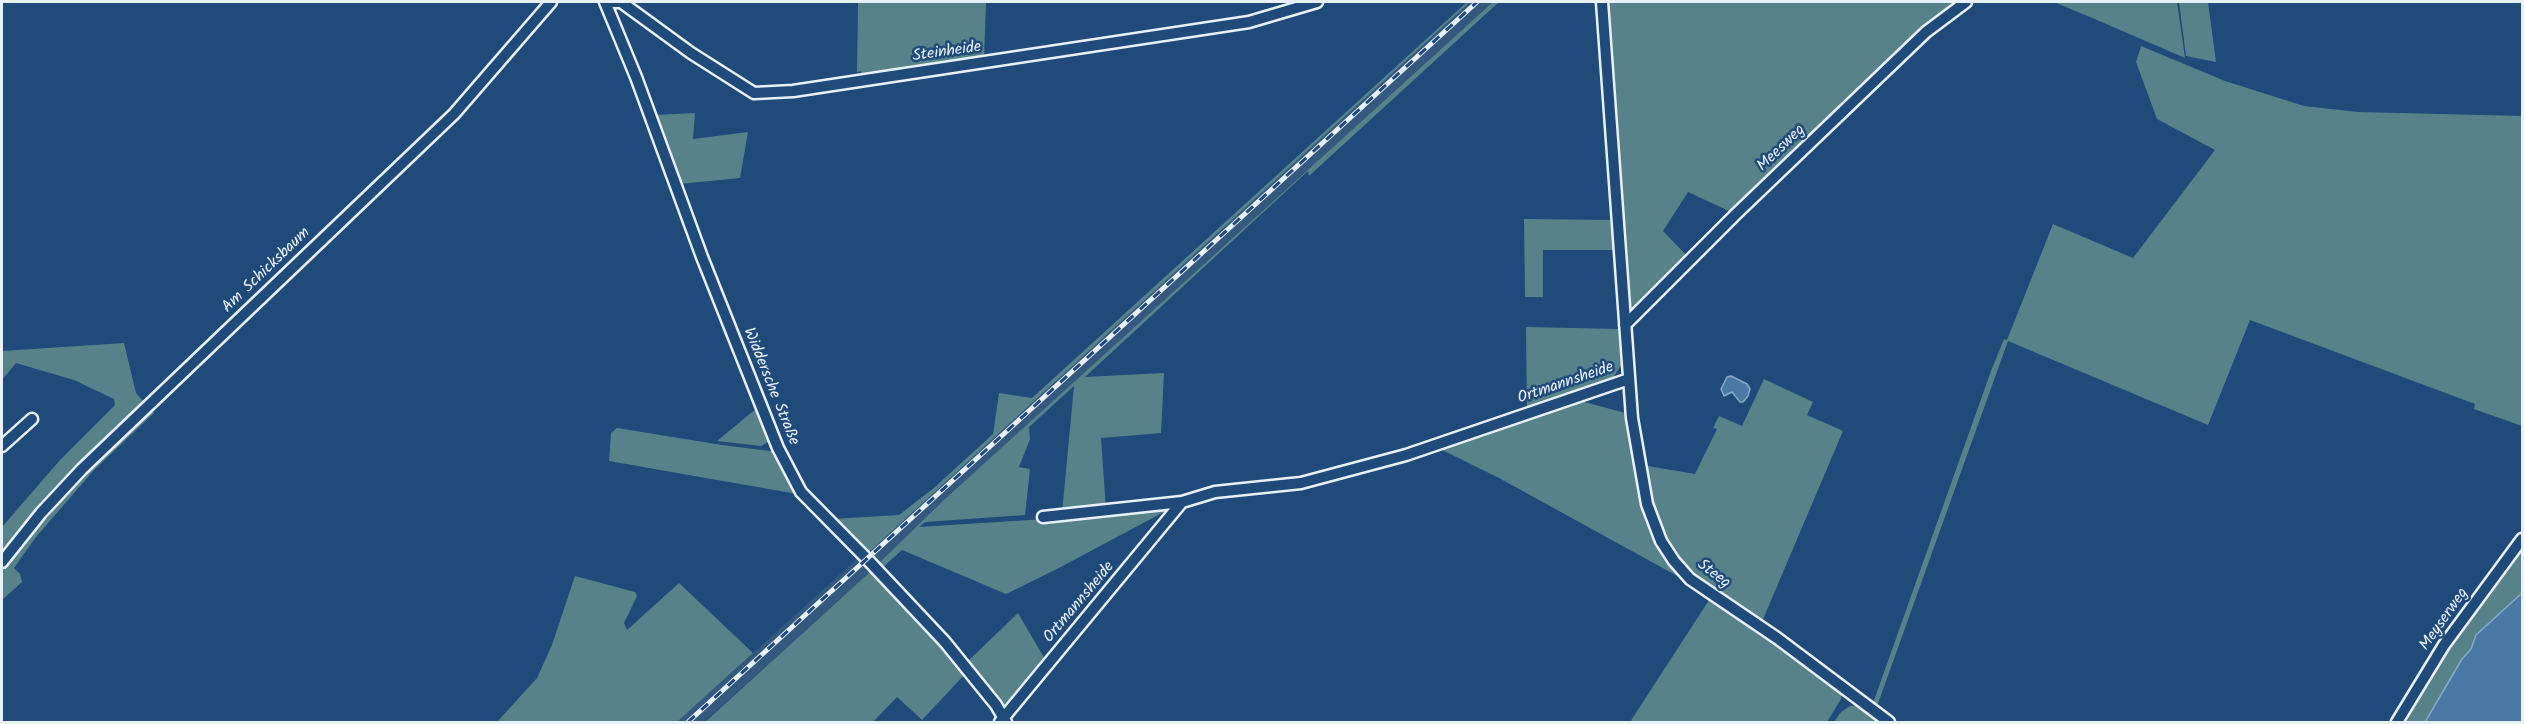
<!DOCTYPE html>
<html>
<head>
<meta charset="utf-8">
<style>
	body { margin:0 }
	#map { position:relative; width:2524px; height:724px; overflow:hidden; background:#1f4a7a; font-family:Kalam,sans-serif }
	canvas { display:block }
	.frame { position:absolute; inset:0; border:3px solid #e8f1f8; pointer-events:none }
</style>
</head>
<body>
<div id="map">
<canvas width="2524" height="724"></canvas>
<div class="frame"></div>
</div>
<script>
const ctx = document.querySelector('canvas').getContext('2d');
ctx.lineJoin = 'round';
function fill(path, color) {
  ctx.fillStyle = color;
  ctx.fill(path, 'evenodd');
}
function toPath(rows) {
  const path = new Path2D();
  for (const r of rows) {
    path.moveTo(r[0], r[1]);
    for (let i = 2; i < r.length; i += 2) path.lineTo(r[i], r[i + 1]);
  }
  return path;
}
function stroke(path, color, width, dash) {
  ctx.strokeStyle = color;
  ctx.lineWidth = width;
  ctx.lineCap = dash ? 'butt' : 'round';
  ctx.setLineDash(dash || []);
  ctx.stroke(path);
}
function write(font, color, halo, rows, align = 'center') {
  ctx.font = font + ' Kalam,sans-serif';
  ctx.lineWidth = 5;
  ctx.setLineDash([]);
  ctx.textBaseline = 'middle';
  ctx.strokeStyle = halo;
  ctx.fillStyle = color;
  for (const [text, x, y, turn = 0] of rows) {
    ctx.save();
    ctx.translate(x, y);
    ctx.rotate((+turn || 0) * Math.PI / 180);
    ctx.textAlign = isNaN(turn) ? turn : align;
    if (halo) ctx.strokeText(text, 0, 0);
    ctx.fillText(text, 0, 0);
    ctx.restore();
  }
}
const built = toPath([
	[1470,2,1493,2,946,498,870,572,704,722,677,722,858,558,866,551,868,552]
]);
const green = toPath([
	[858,2,986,2,984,59,861,78,861,71,857,72],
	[1467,2,1470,2,868,553,832,519,899,515,935,487,993,434,999,393,1032,398],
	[1493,2,1499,2,1309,176,1308,171,1085,377,1164,373,1161,433,1101,438,1106,509,1062,513,1074,386,1029,427,1030,439,1019,467,1030,469,1025,515,925,522,919,527,1061,518,1177,505,1055,570,1006,594,902,550,882,568,878,564,946,498],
	[1604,2,1960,2,1733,213,1688,192,1663,231,1689,258,1632,310,1628,307],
	[2054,2,2177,2,2185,58,2097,20],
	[2179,2,2208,2,2216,62,2186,56],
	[2141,46,2225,81,2304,106,2358,112,2522,116,2522,426,2474,409,2475,404,2250,320,2208,425,2008,341,1876,709,1872,706,1991,371,2004,339,2007,340,2053,224,2133,258,2215,150,2157,119,2136,62],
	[695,113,693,139,748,132,740,178,680,184,655,115],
	[1524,219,1616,220,1618,250,1543,250,1543,297,1525,297],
	[1526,327,1621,329,1623,362,1613,378,1601,384,1527,412],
	[124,343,136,393,144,402,72,471,2,555,2,527,60,460,115,405,114,399,74,380,16,363,2,380,2,351],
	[1764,379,1813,402,1807,415,1843,431,1761,624,1694,578,1675,558,1660,533,1642,465,1695,474,1717,429,1713,428,1719,416,1742,426],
	[1577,400,1629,414,1647,513,1690,583,1499,478,1438,448],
	[757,408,772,440,761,446,717,441],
	[151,409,154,413,94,470,36,537,14,568,20,574,22,582,2,600,2,572,10,561,80,479],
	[617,428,722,445,778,452,797,494,609,461,611,433],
	[2522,543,2522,593,2476,635,2471,649,2462,659,2425,722,2399,722,2418,690],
	[870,572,894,591,966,673,922,720,897,697,873,722,705,722],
	[575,576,635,592,637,596,624,623,627,630,679,583,753,653,677,722,497,722,537,678,552,645],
	[1711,597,1842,691,1841,699,1827,722,1630,722],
	[1018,613,1046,661,1013,701,1004,704,967,662],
	[1862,705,1884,722,1834,722,1841,712,1850,706]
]);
const water = toPath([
	[1731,376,1747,384,1750,389,1748,396,1743,402,1740,402,1732,392,1724,396,1721,389,1727,377,1731,376],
	[2522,593,2522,722,2425,722,2462,659,2471,649,2476,635,2522,593]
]);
const minor = toPath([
	[605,2,636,77,702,257,778,448,801,492,867,559,945,642,996,705,1006,722],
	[605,2,621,2,691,53,754,93,793,91,1249,22,1317,2],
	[1602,2,1632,418,1647,504,1661,541,1674,561,1690,579,1777,638,1889,722],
	[1625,325,1736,214,1926,32,1966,2],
	[2,446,32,419],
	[1043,517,1182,502],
	[2,562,41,513,82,469,454,114,551,2],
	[1000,722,1182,502,1215,492,1301,483,1406,455,1629,379],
	[2397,722,2444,645,2522,539]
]);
const rail = toPath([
	[688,722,1477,2]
]);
const streetNames = [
	["Steinheide",947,53,-8],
	["Meesweg",1782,149,-44],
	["Am Schicksbaum",267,271,-44],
	["Ortmannsheide",1566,384,-19],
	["Widdersche Straße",770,387,68],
	["Steeg",1713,575,37],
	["Ortmannsheide",1080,603,-50],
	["Meyserweg",2445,620,-55]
];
fill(built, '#35587e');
fill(green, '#57828a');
fill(water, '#4a79a6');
stroke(water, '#89a9c7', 1.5);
stroke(minor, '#e8f1f8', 15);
stroke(minor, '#1f4a7a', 10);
stroke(rail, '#e8f1f8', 5);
stroke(rail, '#1f4a7a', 3, [9]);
write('16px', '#e8f1f8', '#1f4a7a', streetNames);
</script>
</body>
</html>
